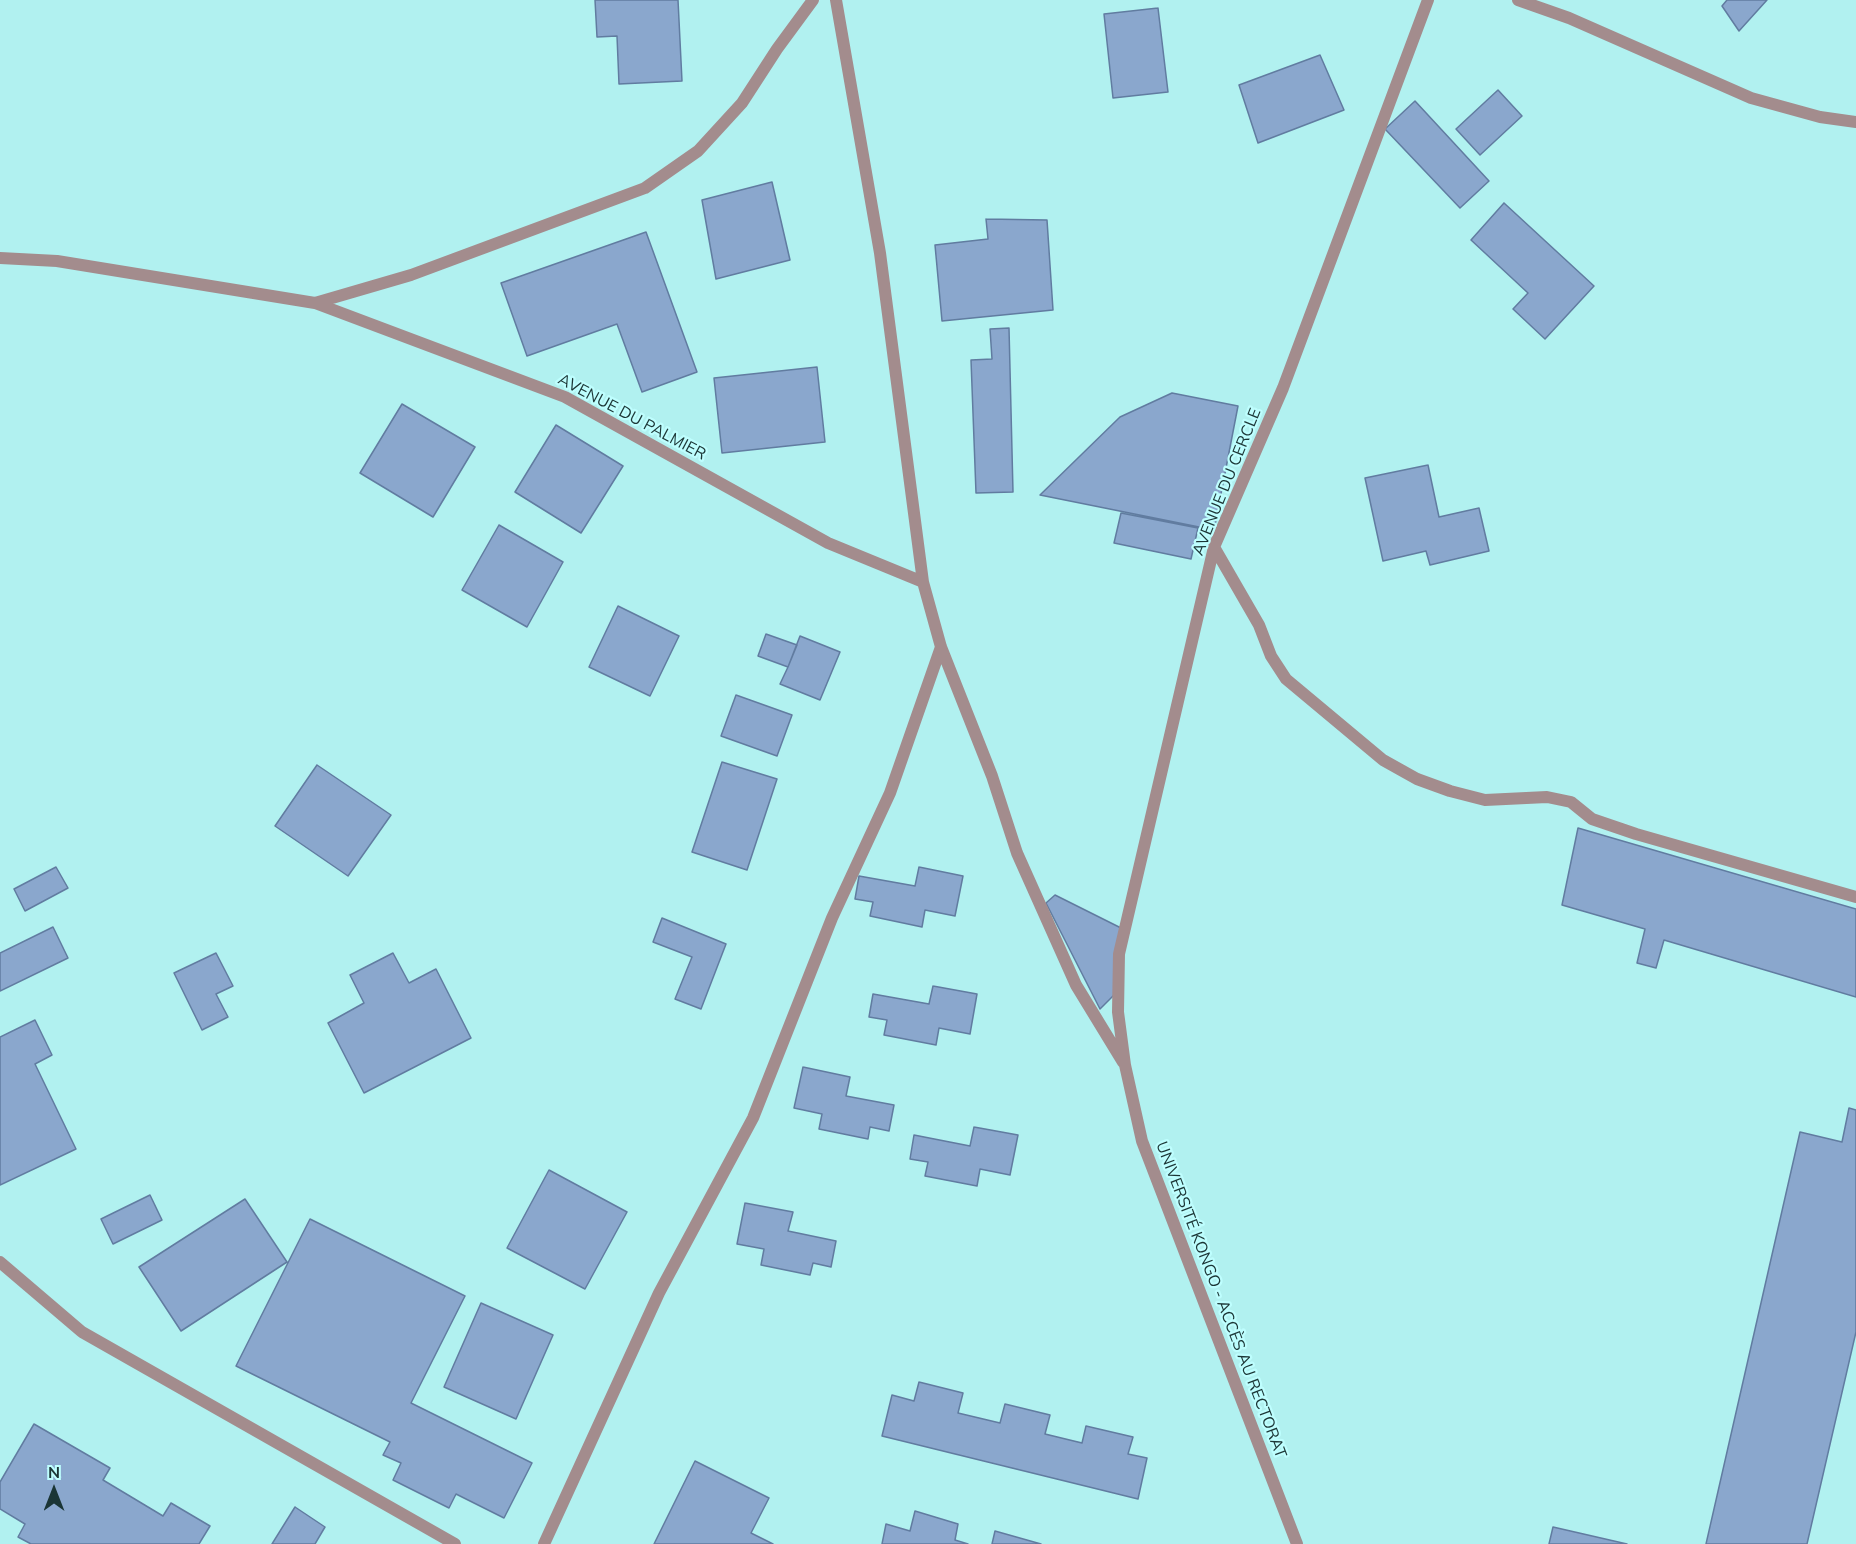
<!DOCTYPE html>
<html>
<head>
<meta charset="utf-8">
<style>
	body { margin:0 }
	#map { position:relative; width:1856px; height:1544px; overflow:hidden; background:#b1f1f0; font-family:Mulish,sans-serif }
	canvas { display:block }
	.north { position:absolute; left:24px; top:1460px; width:60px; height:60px; -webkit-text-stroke:4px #befefe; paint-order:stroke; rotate:0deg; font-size:16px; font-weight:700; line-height:24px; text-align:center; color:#1b3535 }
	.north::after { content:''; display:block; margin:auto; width:21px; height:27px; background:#1b3535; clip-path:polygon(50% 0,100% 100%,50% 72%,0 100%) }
</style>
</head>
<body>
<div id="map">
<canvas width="1856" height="1544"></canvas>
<div class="north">N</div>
</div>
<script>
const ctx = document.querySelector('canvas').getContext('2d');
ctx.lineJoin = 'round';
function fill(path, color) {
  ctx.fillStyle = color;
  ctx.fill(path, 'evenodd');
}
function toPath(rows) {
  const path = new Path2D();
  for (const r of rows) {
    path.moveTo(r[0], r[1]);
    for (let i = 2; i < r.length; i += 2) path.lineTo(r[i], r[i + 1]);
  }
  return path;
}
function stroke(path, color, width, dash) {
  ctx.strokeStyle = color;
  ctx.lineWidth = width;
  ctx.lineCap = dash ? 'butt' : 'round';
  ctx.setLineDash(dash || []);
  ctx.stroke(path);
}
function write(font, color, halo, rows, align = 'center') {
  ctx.font = font + ' Mulish,sans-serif';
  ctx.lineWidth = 4.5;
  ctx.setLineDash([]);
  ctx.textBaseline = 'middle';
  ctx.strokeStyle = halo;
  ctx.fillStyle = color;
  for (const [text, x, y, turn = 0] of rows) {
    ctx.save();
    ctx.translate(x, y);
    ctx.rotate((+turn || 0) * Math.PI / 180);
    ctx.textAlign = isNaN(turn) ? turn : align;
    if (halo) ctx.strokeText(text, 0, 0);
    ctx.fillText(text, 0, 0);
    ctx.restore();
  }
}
const building = toPath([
	[595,0,678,0,682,81,619,84,617,36,597,37,595,0],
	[1727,0,1767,0,1739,31,1722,6,1727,0],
	[1158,8,1168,92,1113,98,1104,14,1158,8],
	[1320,55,1344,110,1258,143,1239,85,1320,55],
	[1498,90,1522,116,1480,155,1456,129,1498,90],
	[1415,101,1489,181,1460,208,1385,129,1415,101],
	[772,182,790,260,716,279,702,200,772,182],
	[1504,203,1594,286,1545,339,1513,309,1528,293,1471,240,1504,203],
	[986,219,1047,220,1053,310,942,321,935,245,988,239,986,219],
	[646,232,697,372,642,392,617,324,527,356,501,283,646,232],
	[1009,328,1013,492,976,493,971,360,992,359,990,329,1009,328],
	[817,367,825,442,722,453,714,378,817,367],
	[1172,393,1238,406,1214,530,1040,495,1120,417,1172,393],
	[402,404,475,447,433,517,360,473,402,404],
	[556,425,623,466,581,533,515,492,556,425],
	[1428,465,1439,517,1479,508,1489,551,1430,565,1426,551,1383,561,1365,478,1428,465],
	[1121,513,1198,528,1191,559,1114,543,1121,513],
	[499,525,563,562,527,627,462,590,499,525],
	[618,606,679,636,650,696,589,667,618,606],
	[766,634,797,645,788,667,758,656,766,634],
	[800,636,840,652,820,700,780,684,788,667,800,636],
	[736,695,792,715,777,756,721,736,736,695],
	[722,762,777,779,747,870,692,852,722,762],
	[317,765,391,815,348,876,275,826,317,765],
	[1578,828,1856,909,1856,997,1664,940,1656,968,1637,963,1645,929,1562,905,1578,828],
	[56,867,68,888,25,911,14,889,56,867],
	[919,867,963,876,955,916,925,910,922,927,870,916,873,902,855,899,859,876,915,886,919,867],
	[1055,895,1123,929,1115,994,1100,1009,1046,903,1055,895],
	[662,918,726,944,701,1009,675,999,692,957,653,942,662,918],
	[53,927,68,958,0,991,0,953,53,927],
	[216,953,233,986,216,994,228,1017,202,1030,174,973,216,953],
	[393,953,409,983,436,969,471,1038,364,1093,328,1023,364,1003,350,975,393,953],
	[933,986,977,994,970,1034,939,1028,936,1045,884,1035,887,1020,869,1017,873,994,929,1004,933,986],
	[35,1020,52,1055,35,1064,76,1149,0,1185,0,1037,35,1020],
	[803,1067,850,1077,846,1096,894,1105,889,1131,870,1127,868,1139,819,1129,822,1114,794,1108,803,1067],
	[1849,1108,1856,1110,1856,1332,1807,1544,1706,1544,1800,1132,1842,1142,1849,1108],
	[974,1127,1018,1135,1010,1175,980,1169,977,1186,925,1176,928,1162,910,1159,914,1135,970,1146,974,1127],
	[549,1170,627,1212,585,1289,507,1248,549,1170],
	[150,1195,162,1220,113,1244,101,1219,150,1195],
	[245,1199,287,1262,181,1331,139,1267,245,1199],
	[745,1203,793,1212,788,1231,836,1241,831,1267,813,1263,810,1275,761,1265,764,1249,737,1244,745,1203],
	[310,1219,465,1296,411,1403,532,1463,504,1518,456,1494,449,1508,393,1480,401,1463,383,1455,390,1442,236,1366,310,1219],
	[481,1303,553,1335,516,1419,444,1387,481,1303],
	[919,1382,963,1393,958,1413,1000,1423,1005,1404,1050,1415,1045,1434,1082,1443,1086,1426,1133,1437,1128,1454,1147,1458,1138,1499,882,1436,892,1395,914,1401,919,1382],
	[34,1424,110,1468,103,1480,163,1516,171,1503,210,1526,199,1544,31,1544,18,1537,25,1524,0,1509,0,1482,34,1424],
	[695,1461,769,1498,751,1533,773,1544,654,1544,695,1461],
	[295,1507,325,1527,315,1544,272,1544,295,1507],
	[915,1511,958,1524,955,1540,968,1544,882,1544,886,1524,910,1531,915,1511],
	[1553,1527,1627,1544,1549,1544,1553,1527],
	[995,1531,1041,1544,992,1544,995,1531]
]);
const street = toPath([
	[836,0,880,253,923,582,941,647,992,776,1017,853,1076,985,1123,1062],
	[1518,0,1569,18,1751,98,1820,117,1856,122],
	[0,258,57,261,315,303,411,275,645,188,698,151,742,103,777,49,813,0],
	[315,303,565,397,828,543,923,582],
	[1214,547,1259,625,1271,656,1286,679,1383,760,1417,779,1450,791,1485,800,1547,797,1571,802,1592,819,1636,834,1856,897],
	[0,1262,82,1332,455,1544],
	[544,1544,659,1293,753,1118,832,918,890,793,941,647],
	[1297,1544,1142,1141,1125,1065,1118,1012,1119,954,1214,547,1283,388,1428,0]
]);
const streetNames = [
	["AVENUE DU PALMIER",632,417,28],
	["AVENUE DU CERCLE",1227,482,-68],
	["UNIVERSITÉ KONGO - ACCÈS AU RECTORAT",1221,1300,69]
];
fill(building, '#8aa7cd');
stroke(building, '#617ca0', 1.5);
stroke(street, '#a38c8d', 12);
write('16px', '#1b3535', '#befefe', streetNames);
</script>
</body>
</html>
